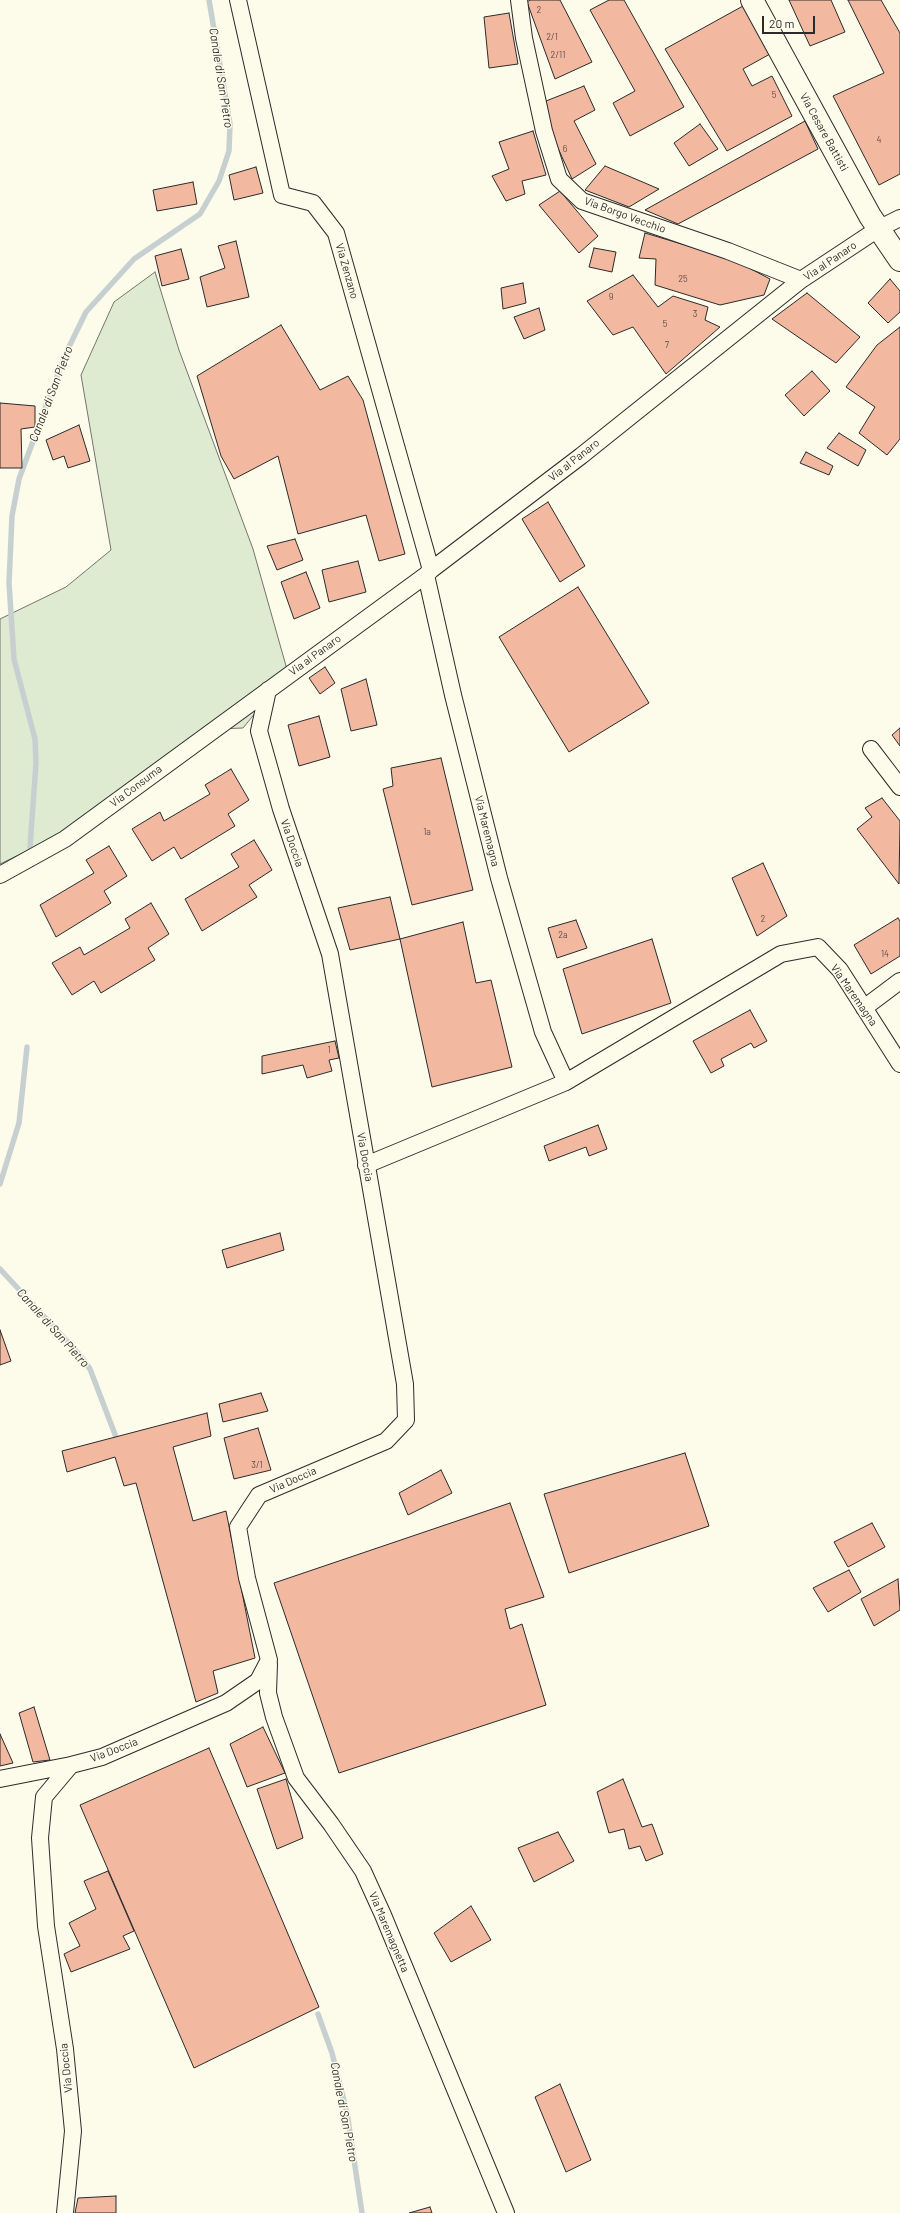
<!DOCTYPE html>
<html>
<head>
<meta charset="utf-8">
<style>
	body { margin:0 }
	#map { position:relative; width:900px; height:2213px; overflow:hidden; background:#fdfbea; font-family:Barlow,sans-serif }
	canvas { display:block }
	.scale { position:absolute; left:762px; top:16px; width:53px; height:18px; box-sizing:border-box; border:2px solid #2b2b2b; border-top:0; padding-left:5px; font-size:12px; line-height:14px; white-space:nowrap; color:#2b2b2b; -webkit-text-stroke:3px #fdfbea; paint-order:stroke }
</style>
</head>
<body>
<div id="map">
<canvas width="900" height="2213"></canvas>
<div class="scale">20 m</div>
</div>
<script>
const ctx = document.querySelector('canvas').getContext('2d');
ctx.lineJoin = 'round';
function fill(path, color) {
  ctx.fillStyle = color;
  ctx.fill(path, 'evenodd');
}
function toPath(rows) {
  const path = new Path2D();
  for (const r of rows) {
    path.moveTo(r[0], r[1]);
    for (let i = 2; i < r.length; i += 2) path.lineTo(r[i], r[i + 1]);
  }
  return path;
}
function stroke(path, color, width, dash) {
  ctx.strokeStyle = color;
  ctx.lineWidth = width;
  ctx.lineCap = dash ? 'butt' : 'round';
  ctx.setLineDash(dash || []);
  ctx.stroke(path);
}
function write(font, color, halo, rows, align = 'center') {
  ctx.font = font + ' Barlow,sans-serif';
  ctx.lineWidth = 3;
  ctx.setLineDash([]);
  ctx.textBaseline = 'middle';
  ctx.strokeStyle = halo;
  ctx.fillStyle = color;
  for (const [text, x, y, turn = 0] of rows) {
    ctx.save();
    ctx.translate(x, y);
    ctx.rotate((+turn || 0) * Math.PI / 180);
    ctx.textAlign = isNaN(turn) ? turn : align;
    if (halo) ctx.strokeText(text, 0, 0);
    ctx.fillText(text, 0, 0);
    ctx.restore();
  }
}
const green = toPath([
	[155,272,179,350,253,549,288,673,243,728,217,729,54,838,0,864,0,619,66,587,111,550,81,375,114,302,155,272]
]);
const stream = toPath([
	[30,847,36,763,35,739,14,659,9,583,12,516,19,479,65,355,86,312,134,259,200,214,219,181,229,151,230,124,209,0],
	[0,1184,19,1123,27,1047],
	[0,1269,79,1354,90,1369,116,1437],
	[318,2014,332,2053,347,2113,362,2213]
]);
const building = toPath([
	[530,0,560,0,592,62,555,79,527,2,530,0],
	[609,0,624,0,684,107,630,136,613,103,635,91,590,10,609,0],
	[789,0,831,0,845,32,810,46,789,0],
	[848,0,881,0,900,33,900,174,879,185,833,96,884,73,848,0],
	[743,6,770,54,743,69,752,86,772,76,792,116,727,151,665,49,743,6],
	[509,13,518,64,489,68,484,17,509,13],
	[584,86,595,110,574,121,596,164,572,179,552,135,546,101,584,86],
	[805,121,818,149,678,224,645,210,805,121],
	[700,124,718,149,689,166,674,143,700,124],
	[533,131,546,175,522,181,525,194,506,201,492,176,509,169,499,142,533,131],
	[605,166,659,189,629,207,585,190,605,166],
	[256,167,263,193,234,200,229,175,256,167],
	[193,182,197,204,157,211,153,190,193,182],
	[560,191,598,236,579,253,539,205,560,191],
	[645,233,732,259,770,279,764,295,720,305,655,285,656,259,639,258,645,233],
	[236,241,249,297,207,307,200,277,225,268,218,246,236,241],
	[594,248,616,252,612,272,589,267,594,248],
	[181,249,189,279,162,286,155,256,181,249],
	[633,275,658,307,673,296,708,307,705,320,720,327,666,374,633,327,613,335,587,301,633,275],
	[890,279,900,291,900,312,888,323,868,303,890,279],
	[523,283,526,303,503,309,501,288,523,283],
	[807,293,860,337,836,363,772,319,807,293],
	[539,308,545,330,524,339,514,317,539,308],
	[281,325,320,390,348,376,363,400,405,554,379,561,366,515,298,534,278,456,234,479,221,456,197,376,281,325],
	[900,327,900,439,887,455,859,433,875,407,846,387,877,345,900,327],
	[812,371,830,391,804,416,785,395,812,371],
	[0,403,35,406,35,427,21,429,22,468,0,468,0,403],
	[79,425,90,461,68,468,64,456,53,460,46,440,79,425],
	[839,433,866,450,858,466,827,448,839,433],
	[806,452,833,466,829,475,800,463,806,452],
	[548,502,585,566,560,582,522,519,548,502],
	[295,539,303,560,277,570,267,546,295,539],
	[358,561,366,592,329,602,322,570,358,561],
	[306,572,320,608,294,619,281,582,306,572],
	[578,587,649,703,569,752,499,637,578,587],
	[325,667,335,683,320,694,309,678,325,667],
	[366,679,377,725,351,731,341,689,366,679],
	[319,716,330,757,299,766,288,725,319,716],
	[900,728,900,746,892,735,900,728],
	[441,758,473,890,412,905,383,789,393,786,391,768,441,758],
	[231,769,249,800,228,814,235,826,181,859,174,847,152,861,132,829,160,812,164,821,210,794,205,785,231,769],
	[882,798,900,821,899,884,857,829,872,817,865,808,882,798],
	[254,840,272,870,249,885,257,897,202,931,185,899,239,867,231,854,254,840],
	[109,846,127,876,104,891,111,903,56,937,40,905,94,873,86,860,109,846],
	[763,863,787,916,757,936,732,878,763,863],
	[390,897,400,939,350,950,338,908,390,897],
	[151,903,169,934,148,948,155,960,101,993,94,981,72,995,52,963,80,947,84,955,130,928,125,919,151,903],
	[898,918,900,921,900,956,871,974,854,945,898,918],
	[576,920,587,948,557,958,548,928,576,920],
	[463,922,476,983,491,980,512,1067,432,1087,400,939,463,922],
	[652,939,671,1003,582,1034,563,969,652,939],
	[750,1010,767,1041,754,1048,751,1043,721,1059,724,1066,711,1073,693,1041,750,1010],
	[335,1041,339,1058,329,1060,332,1071,307,1078,303,1065,262,1074,262,1056,335,1041],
	[598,1125,607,1149,589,1156,586,1147,549,1161,544,1146,598,1125],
	[280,1233,284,1250,227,1268,222,1250,280,1233],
	[0,1330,11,1361,0,1365,0,1330],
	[261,1393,268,1411,223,1422,219,1404,261,1393],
	[207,1413,211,1436,173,1447,193,1521,226,1511,255,1658,213,1671,218,1693,196,1702,136,1483,124,1486,115,1457,67,1472,62,1451,207,1413],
	[258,1428,271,1470,234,1479,224,1438,258,1428],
	[685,1453,709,1526,569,1573,544,1494,685,1453],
	[441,1470,452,1493,408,1515,399,1493,441,1470],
	[510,1503,544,1597,505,1609,510,1629,522,1624,546,1705,339,1773,274,1583,510,1503],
	[872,1523,885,1547,848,1567,834,1542,872,1523],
	[849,1570,861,1592,828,1612,813,1588,849,1570],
	[898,1579,900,1610,874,1626,861,1599,898,1579],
	[34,1707,50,1760,33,1762,19,1713,34,1707],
	[263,1727,285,1773,247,1787,230,1744,263,1727],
	[0,1734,13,1763,0,1766,0,1734],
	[209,1748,319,2007,194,2068,80,1805,209,1748],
	[286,1779,303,1838,277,1849,257,1789,286,1779],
	[623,1779,642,1827,652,1824,663,1854,646,1861,640,1846,629,1849,624,1829,609,1833,597,1792,623,1779],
	[558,1832,574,1861,534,1882,518,1848,558,1832],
	[108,1871,134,1931,123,1936,130,1949,71,1972,64,1954,80,1946,69,1923,96,1909,84,1881,108,1871],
	[471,1906,491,1940,451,1962,434,1933,471,1906],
	[560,2084,591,2160,566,2172,535,2097,560,2084],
	[116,2196,116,2213,75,2213,78,2198,116,2196],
	[430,2207,432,2213,409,2213,430,2207]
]);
const street = toPath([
	[238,0,282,195,313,203,336,233,431,570],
	[519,0,524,38,544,131,559,179,582,201,728,251,801,280],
	[426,575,453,695,499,878,543,1032,566,1082],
	[871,749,900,787],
	[0,875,65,839,426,575,431,570,581,456,801,280,878,229,900,218],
	[864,1008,900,981],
	[366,1165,566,1082,781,954,818,947,840,970,900,1064],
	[269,1664,268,1693,274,1717,296,1778,331,1824,363,1871,383,1915,506,2213],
	[0,1779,71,1765],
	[65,2213,73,2131,65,2049,46,1926,40,1838,44,1797,71,1765,102,1757,226,1703,258,1681,269,1660,247,1578,238,1527,259,1495,386,1441,406,1420,405,1384,330,954,281,809,259,731,268,690]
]);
const primary = toPath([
	[752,0,870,216,900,260]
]);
const numberNames = [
	["2",539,10],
	["2/1",552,37],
	["2/11",558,55],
	["5",774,95],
	["4",879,140],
	["6",565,149],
	["25",683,279],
	["9",611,297],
	["3",695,314],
	["5",665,324],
	["7",667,345],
	["1a",427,832],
	["2",763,919],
	["2a",563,935],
	["14",885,954],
	["1",329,1050],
	["3/1",257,1465]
];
const streetNames = [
	["Via Cesare Battisti",824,132,61],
	["Via Borgo Vecchio",625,215,20],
	["Via al Panaro",830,261,-34],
	["Via Zenzano",347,271,74],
	["Via al Panaro",574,460,-38],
	["Via al Panaro",315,655,-36],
	["Via Consuma",136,786,-37],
	["Via Maremagna",487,831,76],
	["Via Doccia",292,843,71],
	["Via Maremagna",854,995,55],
	["Via Doccia",365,1157,80],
	["Via Doccia",293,1480,-24],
	["Via Doccia",114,1750,-21],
	["Via Maremagnetta",389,1932,67],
	["Via Doccia",66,2068,-96]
];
const waterNames = [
	["Canale di San Pietro",221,78,81],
	["Canale di San Pietro",51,394,-69],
	["Canale di San Pietro",53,1328,48],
	["Canale di San Pietro",344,2112,79]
];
fill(green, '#deebd1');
stroke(green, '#74746e', 1);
stroke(stream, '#c7d0d0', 5.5);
fill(building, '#f2b8a0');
stroke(building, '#2b2b2b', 1);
stroke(street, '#2b2b2b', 18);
stroke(primary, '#2b2b2b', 24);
stroke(street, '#fdfbea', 16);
stroke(primary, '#fdfbea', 22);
write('9px', '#5d4e48', null, numberNames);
write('11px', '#2b2b2b', '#fdfbea', streetNames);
write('italic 12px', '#2b2b2b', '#fdfbea', waterNames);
</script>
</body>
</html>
